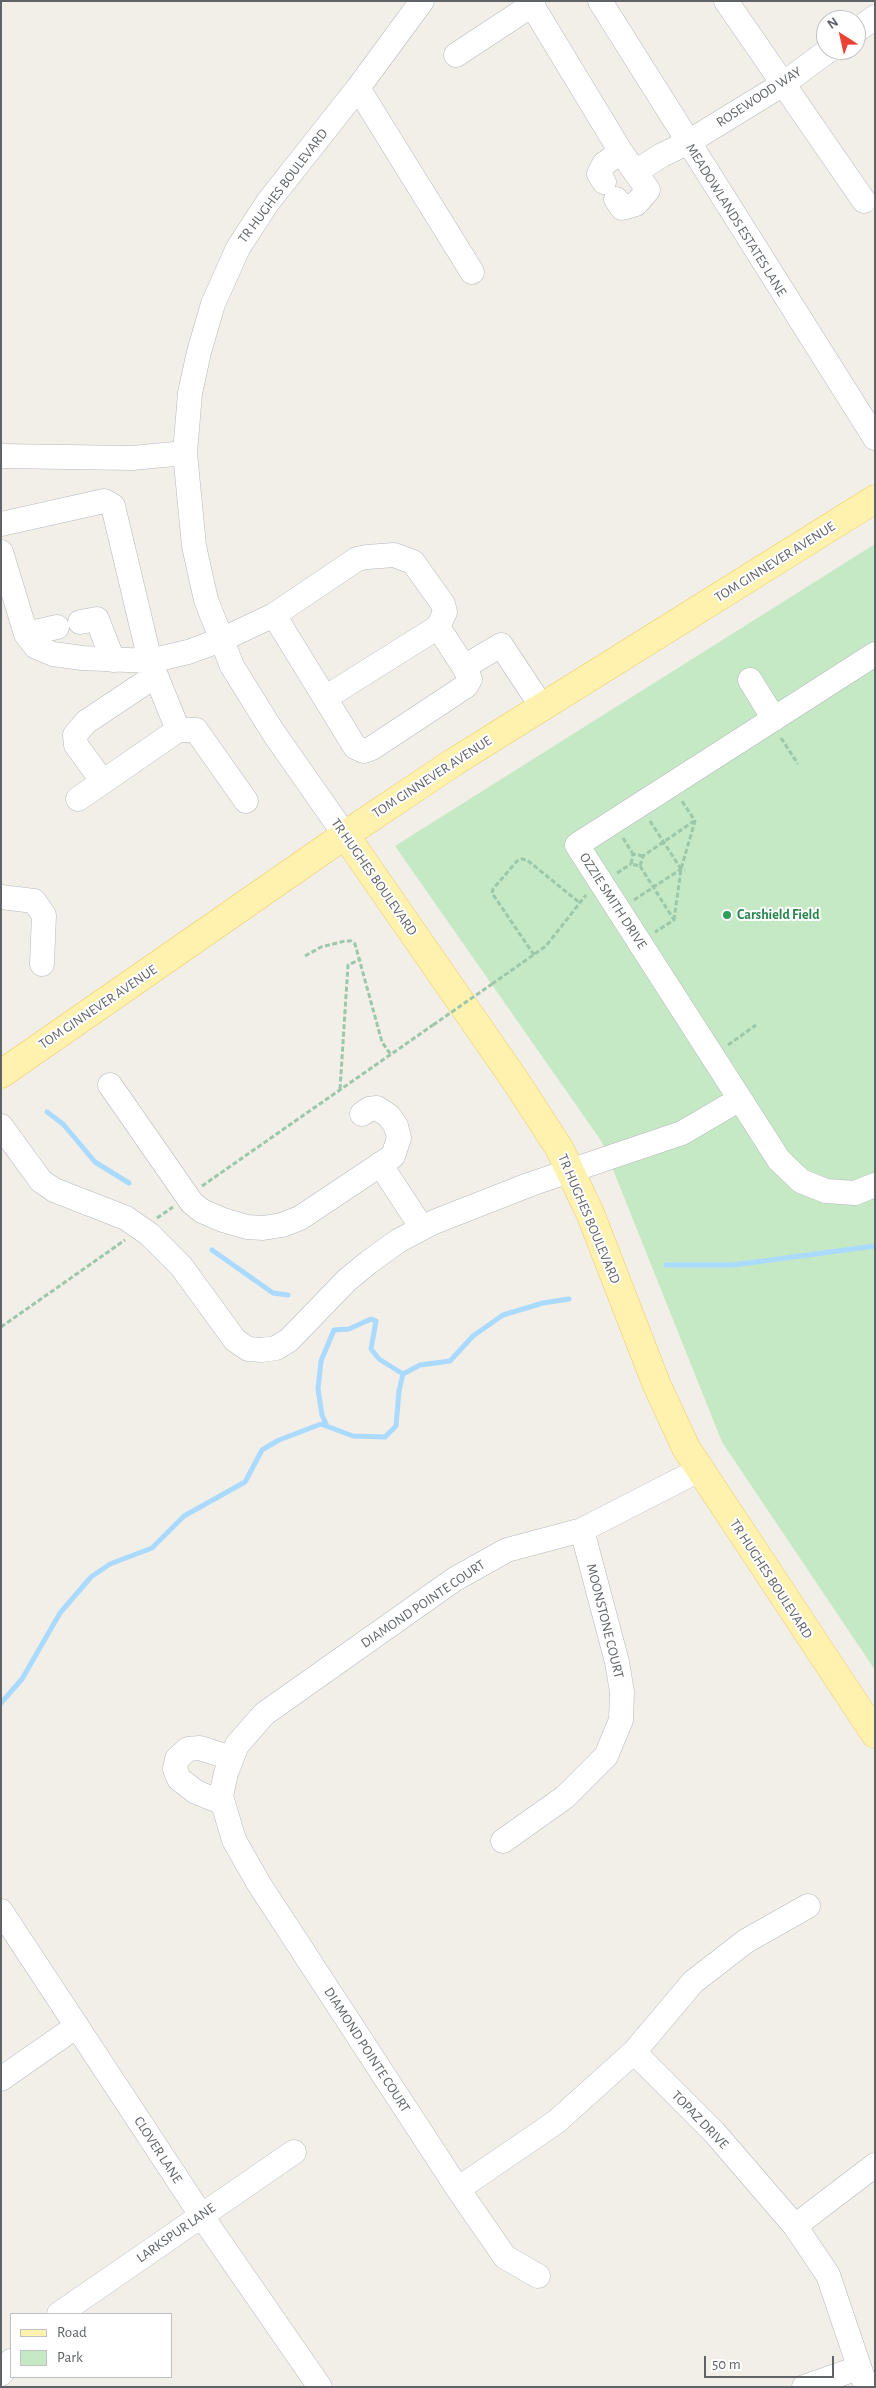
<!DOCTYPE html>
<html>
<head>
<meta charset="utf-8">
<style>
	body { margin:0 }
	#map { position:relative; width:876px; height:2388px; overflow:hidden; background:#f1efe8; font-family:"Alegreya Sans",sans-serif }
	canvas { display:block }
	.frame { position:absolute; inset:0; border:2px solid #5f6368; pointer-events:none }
	.legend { position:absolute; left:10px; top:2313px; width:162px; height:65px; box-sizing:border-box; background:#fff; border:1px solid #bfc1c3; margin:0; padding:6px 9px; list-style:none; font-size:15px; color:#5f6368 }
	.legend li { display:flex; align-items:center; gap:10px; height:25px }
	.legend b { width:25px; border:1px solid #bfc1c3 }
	.north { position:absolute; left:816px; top:10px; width:50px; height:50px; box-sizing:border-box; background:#fff; border:1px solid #bfc1c3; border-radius:50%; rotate:325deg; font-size:14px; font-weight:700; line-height:20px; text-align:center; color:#5f6368 }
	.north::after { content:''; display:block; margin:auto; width:18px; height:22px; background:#ea4335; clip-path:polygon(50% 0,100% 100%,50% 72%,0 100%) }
	.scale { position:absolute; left:704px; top:2356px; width:130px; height:22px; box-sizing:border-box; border:2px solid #5f6368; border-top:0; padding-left:6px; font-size:15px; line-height:18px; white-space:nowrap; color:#5f6368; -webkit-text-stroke:4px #fff; paint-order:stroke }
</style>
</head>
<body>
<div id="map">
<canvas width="876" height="2388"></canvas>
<div class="frame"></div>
<ul class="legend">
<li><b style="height:6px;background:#fff2af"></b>Road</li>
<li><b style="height:14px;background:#c5e8c5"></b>Park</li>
</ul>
<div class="north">N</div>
<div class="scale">50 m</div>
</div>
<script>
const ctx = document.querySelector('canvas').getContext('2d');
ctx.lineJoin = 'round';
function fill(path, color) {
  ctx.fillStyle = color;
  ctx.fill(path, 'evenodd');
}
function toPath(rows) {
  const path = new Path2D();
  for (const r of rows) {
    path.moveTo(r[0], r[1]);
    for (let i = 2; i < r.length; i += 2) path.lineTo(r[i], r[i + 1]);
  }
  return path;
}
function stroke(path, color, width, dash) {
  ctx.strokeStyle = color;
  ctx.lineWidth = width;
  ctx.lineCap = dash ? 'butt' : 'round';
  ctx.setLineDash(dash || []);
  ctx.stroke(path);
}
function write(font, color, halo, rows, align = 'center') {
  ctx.font = font + ' "Alegreya Sans",sans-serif';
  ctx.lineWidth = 4;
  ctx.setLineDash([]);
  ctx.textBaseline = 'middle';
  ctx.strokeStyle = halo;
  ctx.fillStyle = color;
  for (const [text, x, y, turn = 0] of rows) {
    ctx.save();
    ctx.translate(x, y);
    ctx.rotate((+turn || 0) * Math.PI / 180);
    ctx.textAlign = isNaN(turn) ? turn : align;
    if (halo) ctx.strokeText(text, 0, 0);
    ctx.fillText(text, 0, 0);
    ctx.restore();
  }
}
const green = toPath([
	[875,544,875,1670,722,1442,602,1142,395,846]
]);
const stream = toPath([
	[47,1112,63,1124,95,1162,129,1183],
	[212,1250,273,1293,288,1295],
	[666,1265,733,1265,875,1246],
	[327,1426,322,1415,318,1389,321,1361,334,1330,349,1329,371,1319,376,1321,371,1349,379,1359,403,1374],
	[1,1703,22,1679,60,1613,91,1577,110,1564,152,1548,184,1516,245,1482,262,1450,279,1440,321,1424,353,1436,385,1437,396,1426,399,1391,403,1374,420,1365,450,1361,473,1336,503,1315,543,1303,569,1299]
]);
const path = toPath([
	[781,738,798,764],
	[650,821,681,869],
	[623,838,633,854],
	[643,856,633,854,631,864,640,866,643,856,694,821],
	[640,866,674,920,655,932],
	[617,873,631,864],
	[634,900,681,869,685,870],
	[674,920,681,869,695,821,682,801],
	[534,955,492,893,493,889,517,861,522,859,527,860,580,903],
	[305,956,321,947,345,941,351,941,355,944,382,1042,391,1055],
	[492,984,546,946,586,895],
	[728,1045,756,1025],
	[340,1089,348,965,361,959],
	[202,1186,433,1025],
	[157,1218,173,1207],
	[1,1327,125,1240]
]);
const minor = toPath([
	[600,1,875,438],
	[726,1,864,201],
	[532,5,621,152],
	[856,31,875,17],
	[456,55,532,5,533,1],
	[358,88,472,272],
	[635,172,662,155,687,143,783,84,829,50],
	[604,182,599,174,604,164,621,152,648,190,636,204,622,208,616,199],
	[1,456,132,458,185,453],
	[1,524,104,501,113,506,150,661,188,652,221,640,274,615,357,559,367,557,394,555,413,562,443,604,445,612,438,627],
	[1,552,26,634,36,647,53,654,82,658,150,661,178,730,78,799],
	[274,615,325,698,438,627,464,667,501,645,542,707],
	[80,622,97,619,113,660],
	[26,634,57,627],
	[750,680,774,719],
	[325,698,355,747,364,751,372,748,466,686,470,679,464,667],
	[178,730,196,730,246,801],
	[103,782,76,745,75,735,86,722,155,676],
	[345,835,273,732,232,666,206,600,194,546,185,453,190,393,199,352,213,304,238,248,268,202,358,88,422,1],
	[1,897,34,901,44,915,42,964],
	[110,1085,192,1203,202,1211,223,1220,247,1227,263,1228,282,1225,300,1218,393,1156,399,1138,396,1126,389,1116,377,1108,369,1109,362,1114],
	[740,1099,779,1160,801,1181,826,1191,855,1193,875,1185],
	[1,1126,41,1181,54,1190,126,1218,149,1234,181,1266,235,1340,248,1349,262,1350,276,1348,289,1340,347,1280,369,1262,398,1241,434,1222,531,1184,682,1133,740,1099,577,845,875,654],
	[380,1164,422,1228],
	[223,1803,196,1792,179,1779,175,1769,177,1759,188,1749,200,1748,231,1758],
	[503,1841,565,1797,606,1756,621,1720,622,1692,617,1662,582,1530],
	[1,1911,201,2215,320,2387],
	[634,2052,693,1982,746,1941,808,1906],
	[1,2079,77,2026],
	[458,2189,556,2122,634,2052,714,2132,795,2226,828,2275,866,2387],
	[795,2226,875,2165],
	[538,2276,505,2257,458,2189,259,1884,234,1840,221,1796,226,1773,237,1745,264,1714,455,1579,507,1550,582,1530,699,1470],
	[59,2314,294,2152],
	[1,2374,11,2361],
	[804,2387,858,2368]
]);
const major = toPath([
	[345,835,517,1083,559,1148,590,1213,656,1383,686,1448,875,1734],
	[1,1074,345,835,454,762,875,499]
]);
const pathBridge = toPath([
	[433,1025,492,984]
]);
const markers = [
	[727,915,5,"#2e9e5b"]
];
const streetNames = [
	["ROSEWOOD WAY",759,97,-33],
	["TR HUGHES BOULEVARD",283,186,-53],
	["MEADOWLANDS ESTATES LANE",736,220,58],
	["TOM GINNEVER AVENUE",775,562,-32],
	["TOM GINNEVER AVENUE",432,777,-33],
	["TR HUGHES BOULEVARD",374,877,55],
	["OZZIE SMITH DRIVE",613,901,57],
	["TOM GINNEVER AVENUE",98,1007,-34],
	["TR HUGHES BOULEVARD",589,1219,67],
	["TR HUGHES BOULEVARD",771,1579,57],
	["DIAMOND POINTE COURT",423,1604,-34],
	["MOONSTONE COURT",605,1621,76],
	["DIAMOND POINTE COURT",367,2050,57],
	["TOPAZ DRIVE",700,2120,46],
	["CLOVER LANE",158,2150,57],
	["LARKSPUR LANE",176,2233,-35]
];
const leisureNames = [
	["Carshield Field",737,915]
];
fill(green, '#c5e8c5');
stroke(stream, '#aadaff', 5);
stroke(minor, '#b5b8bc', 25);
stroke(major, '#f2c960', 29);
stroke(path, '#9cc7a9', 3, [5, 2.5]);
stroke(minor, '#fff', 24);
stroke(major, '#fff2af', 28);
stroke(pathBridge, '#9cc7a9', 3, [5, 2.5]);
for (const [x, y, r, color] of markers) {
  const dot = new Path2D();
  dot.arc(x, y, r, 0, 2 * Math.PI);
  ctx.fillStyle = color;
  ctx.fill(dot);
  stroke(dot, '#fff', 2);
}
write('14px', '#5f6368', '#fff', streetNames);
write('bold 14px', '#27864d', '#fff', leisureNames, 'left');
</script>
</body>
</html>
